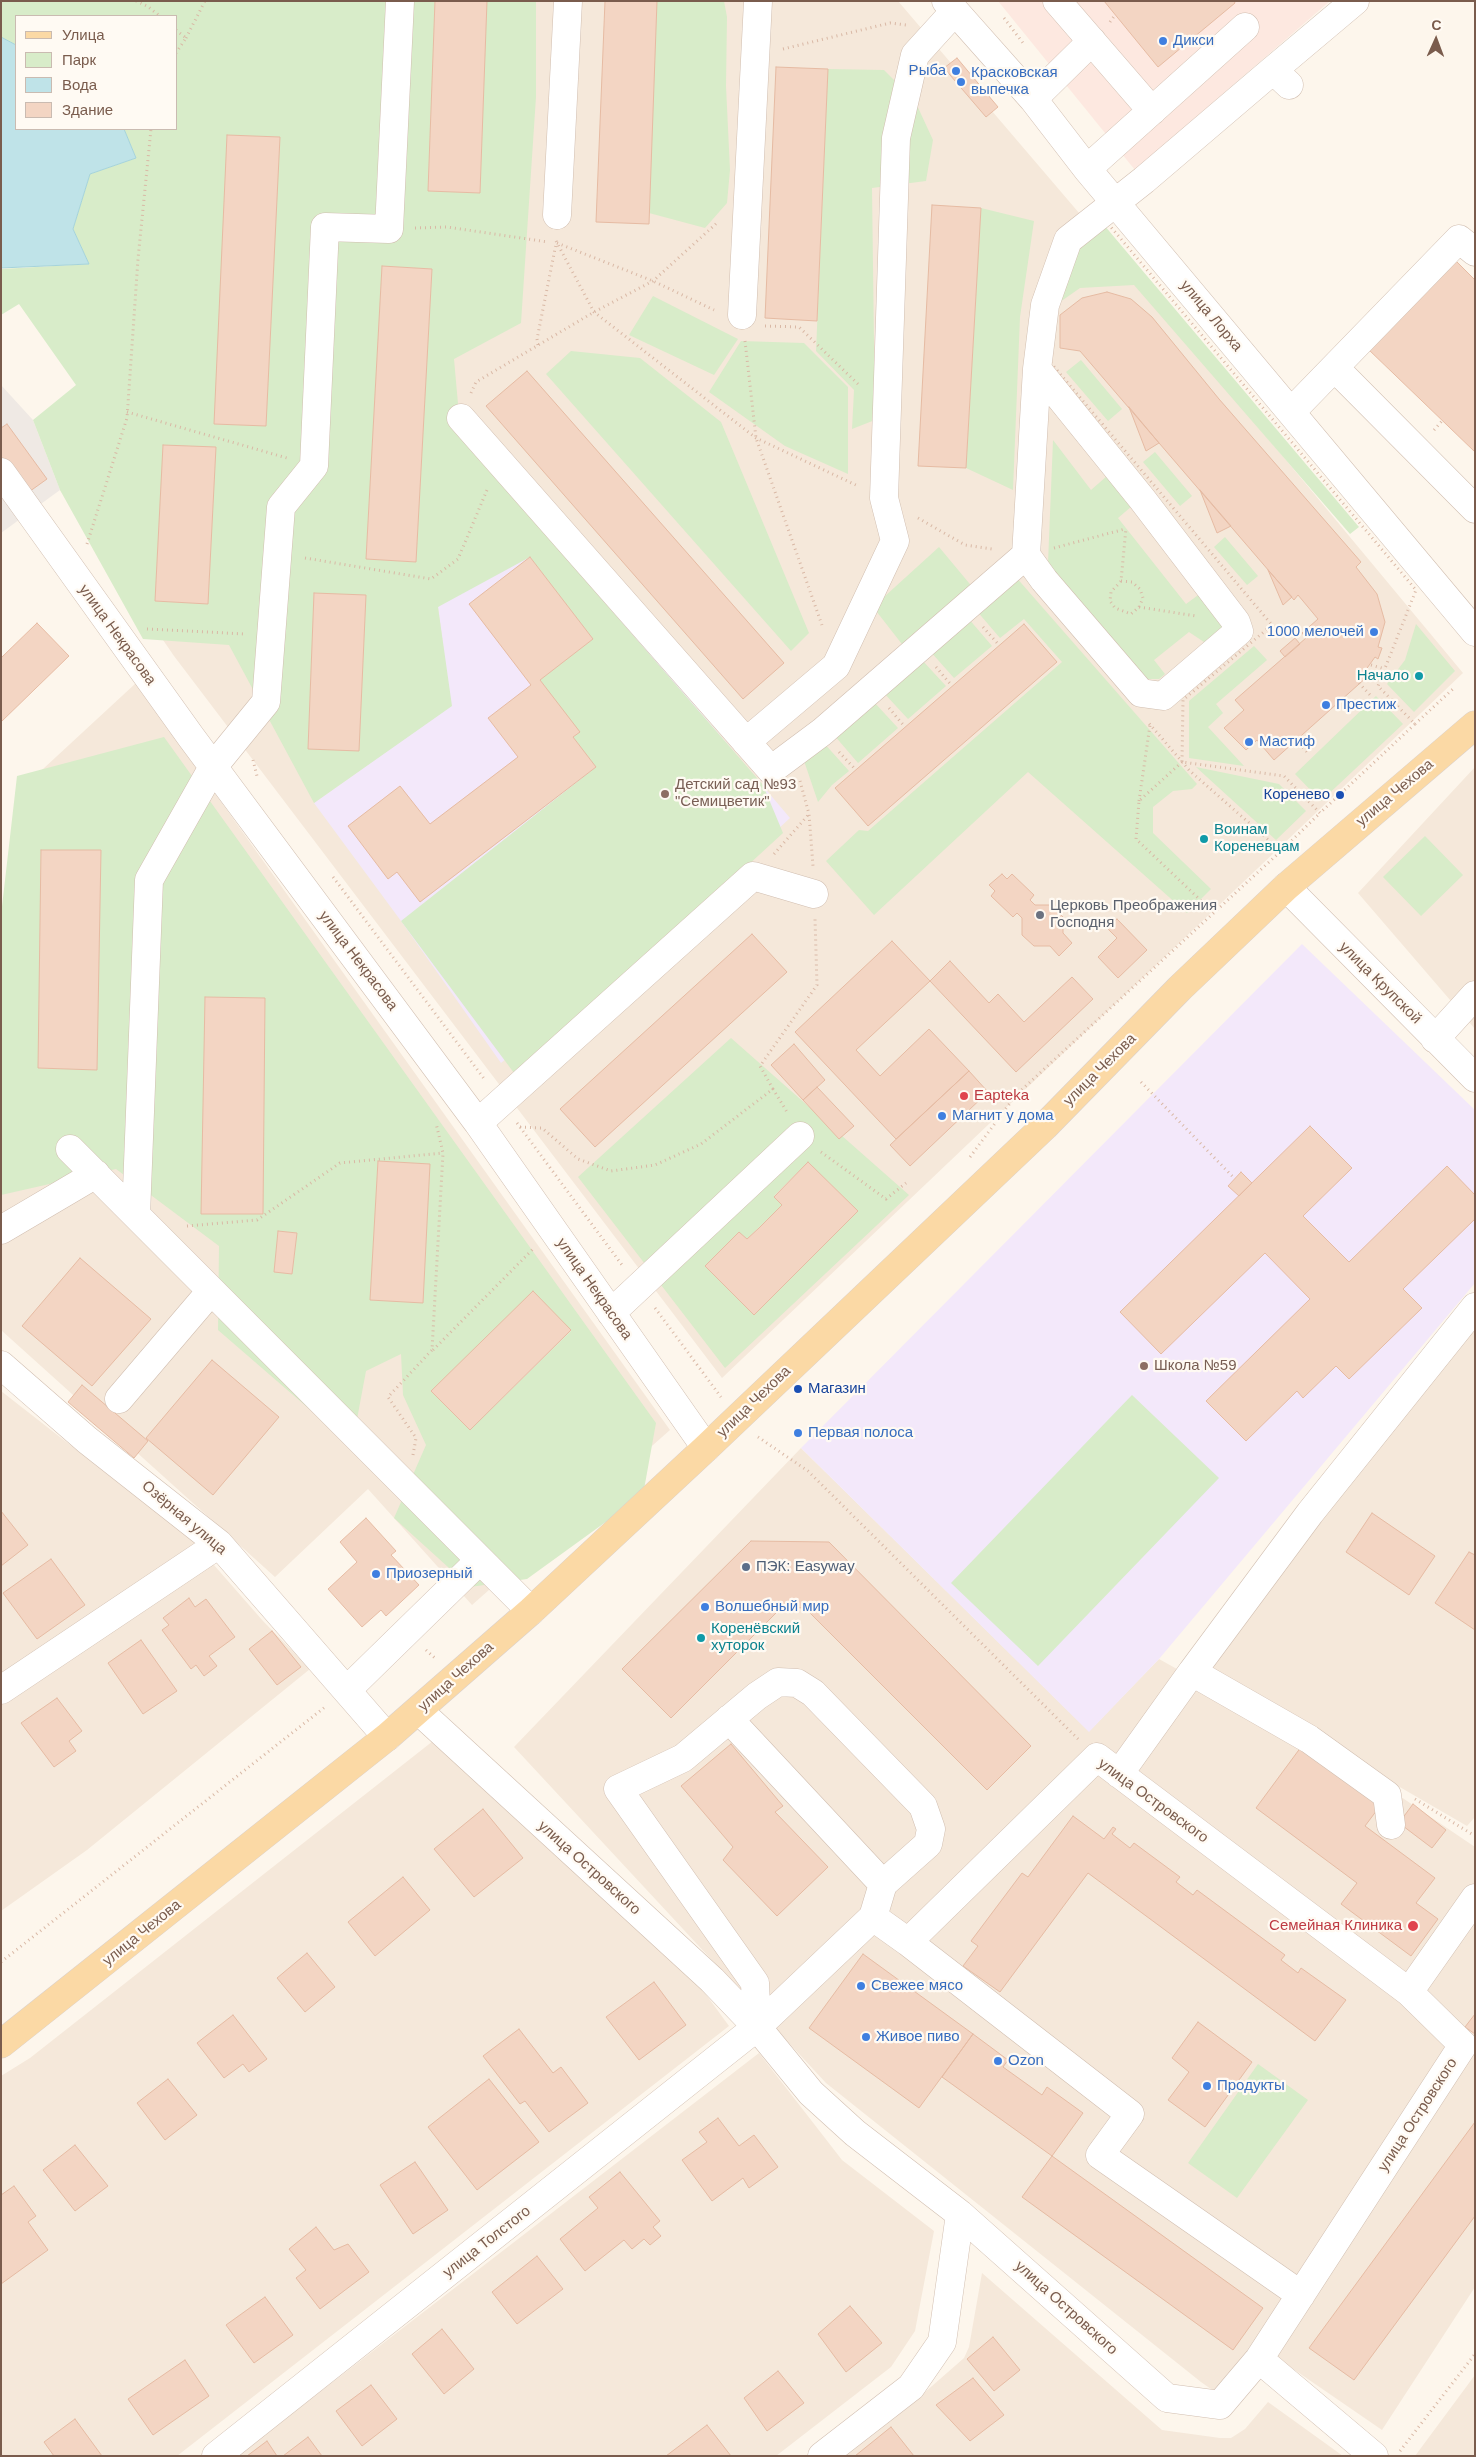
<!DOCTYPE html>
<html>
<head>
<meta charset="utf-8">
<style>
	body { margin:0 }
	#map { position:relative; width:1476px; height:2457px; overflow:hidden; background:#fdf6ec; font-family:Arial,sans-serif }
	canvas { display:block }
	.frame { position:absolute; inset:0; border:2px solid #7a5c4d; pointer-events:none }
	.legend { position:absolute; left:15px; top:15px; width:162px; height:115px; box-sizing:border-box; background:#fffaf3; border:1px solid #cabbb1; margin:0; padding:6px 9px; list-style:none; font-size:15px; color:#7a5c4d }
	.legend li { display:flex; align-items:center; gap:10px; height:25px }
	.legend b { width:25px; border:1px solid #cabbb1 }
	.north { position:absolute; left:1411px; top:15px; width:50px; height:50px; -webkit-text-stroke:4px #fffaf3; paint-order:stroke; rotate:2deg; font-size:14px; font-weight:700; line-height:20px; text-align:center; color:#7a5c4d }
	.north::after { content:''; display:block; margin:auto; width:18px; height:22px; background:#7a5c4d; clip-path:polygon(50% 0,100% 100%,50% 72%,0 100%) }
</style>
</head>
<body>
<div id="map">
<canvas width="1476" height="2457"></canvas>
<div class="frame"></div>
<ul class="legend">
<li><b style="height:6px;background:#fbd9a5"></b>Улица</li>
<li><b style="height:14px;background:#d8ecc9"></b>Парк</li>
<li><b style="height:14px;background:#bfe3e8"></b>Вода</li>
<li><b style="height:14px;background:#f3d5c3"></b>Здание</li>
</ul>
<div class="north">С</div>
</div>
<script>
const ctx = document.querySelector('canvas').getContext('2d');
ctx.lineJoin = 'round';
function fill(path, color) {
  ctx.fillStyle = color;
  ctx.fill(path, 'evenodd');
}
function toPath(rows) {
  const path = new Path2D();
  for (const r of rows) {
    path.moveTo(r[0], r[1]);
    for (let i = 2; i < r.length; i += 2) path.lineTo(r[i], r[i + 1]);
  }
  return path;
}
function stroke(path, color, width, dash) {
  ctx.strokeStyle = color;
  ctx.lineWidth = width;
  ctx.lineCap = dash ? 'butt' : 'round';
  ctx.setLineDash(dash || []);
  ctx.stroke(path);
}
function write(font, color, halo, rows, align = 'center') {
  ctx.font = font + ' Arial,sans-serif';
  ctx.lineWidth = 4.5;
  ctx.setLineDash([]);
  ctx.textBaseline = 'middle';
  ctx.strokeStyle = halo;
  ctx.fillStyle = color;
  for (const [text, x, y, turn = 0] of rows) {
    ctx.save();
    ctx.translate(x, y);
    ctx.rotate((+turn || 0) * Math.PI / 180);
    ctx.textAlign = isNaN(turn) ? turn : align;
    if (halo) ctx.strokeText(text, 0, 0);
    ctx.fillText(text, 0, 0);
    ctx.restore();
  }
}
const residential = toPath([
	[162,1,898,1,1138,282,1463,673,722,1378,174,656,60,490,176,129,176,16],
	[136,683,670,1430,472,1605,368,1489,275,1577,1,1330,1,914,10,904,30,781],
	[1475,767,1475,1029,1358,893],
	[1475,1317,1475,1817,1467,1826,1205,1674],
	[1,1391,192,1540,263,1621,310,1669,87,1850,1,1911],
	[801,1448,1089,1731,1159,1659,1376,1780,1475,1847,1475,2287,1382,2430,1254,2342,1218,2394,1201,2382,826,2083,514,1747],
	[433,1741,702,1989,729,2026,177,2456,1,2456,1,2076,30,2058],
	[759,2053,842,2160,934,2231,915,2331,891,2367,776,2456,237,2456],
	[982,2273,1162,2430,1220,2438,1231,2438,1245,2429,1268,2402,1343,2456,843,2456,916,2400,964,2358,969,2347],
	[1475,2375,1475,2456,1415,2456]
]);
const commercial = toPath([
	[998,1,1330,1,1135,170]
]);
const industrial = toPath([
	[1,385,33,420,60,490,1,533]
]);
const education = toPath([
	[537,519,790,818,734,870,501,1063,401,921,314,803,451,706,438,607],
	[530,557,593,639,540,680,579,732,573,737,596,767,420,902,397,872,388,878,348,826,400,786,430,824,518,757,531,685,469,604],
	[1302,944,1475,1110,1475,1283,1159,1659,1089,1732,801,1448]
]);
const green = toPath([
	[1,1,435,1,428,191,480,193,487,1,536,1,536,97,521,323,454,359,461,437,763,785,783,833,517,1077,401,921,596,767,573,737,579,732,540,680,593,639,530,557,438,607,452,706,314,803,229,645,143,639,60,490,33,420,76,385,19,304,1,315,1,269,89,264,73,229,90,174,136,158,124,129,176,129,176,16,16,16,16,45,1,37],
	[228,135,280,137,266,426,215,424],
	[382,266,432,269,416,562,366,559],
	[163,445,216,448,208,604,155,601],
	[314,593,366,596,359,751,308,748],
	[657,1,724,1,727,17,726,86,730,170,727,203,705,228,649,213],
	[828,69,884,70,915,101,933,140,926,181,872,188,875,420,852,429,854,390,816,351],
	[981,208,1034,221,1020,317,1013,490,966,468],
	[1104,225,1359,527,1350,534,1134,285,1080,288,1060,302,1077,246],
	[653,296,738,339,714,375,629,335],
	[741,341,804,343,848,387,848,474,785,446,709,392],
	[571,351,640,358,721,422,809,633,791,651,546,374],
	[1081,360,1122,409,1108,421,1066,372],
	[1053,440,1091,490,1107,476,1132,506,1118,518,1186,604,1201,593,1228,627,1211,642,1204,642,1189,632,1154,660,1165,674,1159,679,1147,679,1136,672,1048,563],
	[1155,452,1192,496,1180,506,1143,462],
	[1225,537,1258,576,1247,585,1214,547],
	[939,547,974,589,905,648,873,607],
	[1015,576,1197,784,1192,789,1173,791,1153,807,1153,833,1211,889,1187,913,1028,772,874,915,826,861,859,830,868,831,1062,662,1024,619,1000,638,976,610],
	[968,618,992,646,954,678,930,651],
	[1416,624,1455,671,1414,712,1387,684,1405,660],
	[1254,646,1267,660,1216,704,1223,713,1208,727,1244,766,1189,758,1189,701],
	[921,659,946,686,908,719,883,692],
	[1376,696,1403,724,1321,801,1295,774],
	[873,701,898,728,858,763,834,735],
	[164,737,656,1423,643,1495,527,1579,470,1587,394,1518,426,1445,403,1395,401,1354,366,1371,352,1446,218,1330,219,1246,116,1169,1,1195,1,915,17,776],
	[41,850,101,851,97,1070,38,1068],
	[206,997,265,998,262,1213],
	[378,1161,430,1164,423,1302,370,1300],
	[279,1231,297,1233,292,1274,274,1272],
	[533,1291,571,1331,470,1430],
	[823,742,849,771,832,785,818,802,803,758],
	[1196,767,1279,784,1306,811,1276,840],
	[1425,836,1463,875,1421,916,1383,877],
	[731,1038,909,1195,725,1368,578,1177],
	[808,1162,858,1211,754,1315,705,1266,739,1232,747,1239,782,1205,774,1196],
	[1132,1395,1219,1478,1038,1666,951,1583],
	[1258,2064,1308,2100,1237,2198,1188,2163]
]);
const water = toPath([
	[1,37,16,45,16,129,124,129,136,158,90,174,73,229,89,264,1,268,1,37]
]);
const building = toPath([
	[435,1,487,1,480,193,428,191,435,1],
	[605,1,657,1,649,224,596,222,605,1],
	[1104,1,1234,1,1235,3,1158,67,1104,1],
	[957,58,998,107,986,117,944,68,957,58],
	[776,67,828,69,817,321,765,318,776,67],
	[227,135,280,137,266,426,214,424,227,135],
	[932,205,981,208,966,468,918,466,932,205],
	[1455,260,1475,280,1475,452,1368,349,1455,260],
	[382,266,432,269,416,562,366,559,382,266],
	[1107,292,1131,299,1152,317,1219,399,1361,562,1356,567,1377,594,1385,622,1378,647,1382,648,1378,659,1375,657,1365,671,1368,676,1274,760,1257,740,1246,750,1224,728,1244,710,1235,700,1306,638,1302,633,1318,619,1298,595,1294,600,1080,351,1060,348,1060,315,1082,298,1107,292],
	[527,371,784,663,743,699,486,406,527,371],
	[1129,407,1159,443,1146,451,1129,407],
	[7,424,47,479,19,499,1,476,1,428,7,424],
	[163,445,216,447,208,604,155,601,163,445],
	[1200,490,1231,526,1217,533,1200,490],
	[530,557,593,639,540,680,580,732,573,737,596,767,420,902,397,872,388,879,348,826,400,786,430,824,518,757,488,718,531,685,469,604,530,557],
	[1268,570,1292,597,1283,605,1268,570],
	[314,593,366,595,359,751,308,749,314,593],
	[37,623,69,656,1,722,1,658,37,623],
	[1024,624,1057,662,868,826,835,788,1024,624],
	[1295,638,1300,644,1285,657,1280,651,1295,638],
	[41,850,101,850,97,1070,38,1068,41,850],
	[1002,874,1007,879,1012,874,1034,895,1030,900,1035,905,1050,905,1063,917,1063,933,1072,943,1059,956,1050,946,1034,946,1022,935,1022,918,1017,913,1013,917,991,896,995,891,989,885,1002,874],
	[1117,919,1147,950,1118,978,1098,957,1117,938,1107,928,1117,919],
	[752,934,787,972,595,1147,560,1109,752,934],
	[892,941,930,981,856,1050,880,1076,929,1029,969,1071,896,1139,795,1032,892,941],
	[950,961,989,1003,998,994,1024,1022,1072,977,1093,999,1016,1072,930,981,950,961],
	[205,997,265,998,263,1214,201,1214,205,997],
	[794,1044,825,1080,803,1100,771,1065,794,1044],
	[969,1071,988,1092,910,1166,890,1145,969,1071],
	[817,1087,854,1126,839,1139,803,1100,817,1087],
	[1310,1126,1352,1168,1303,1216,1349,1262,1447,1166,1475,1195,1475,1219,1403,1289,1422,1308,1349,1379,1336,1366,1303,1398,1297,1391,1246,1441,1206,1401,1310,1299,1265,1253,1161,1354,1120,1312,1310,1126],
	[378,1161,430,1164,423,1303,370,1300,378,1161],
	[808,1162,858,1211,754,1315,705,1266,739,1232,747,1239,759,1228,782,1205,774,1197,808,1162],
	[1241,1172,1252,1183,1239,1196,1228,1186,1241,1172],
	[278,1231,297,1233,292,1274,274,1272,278,1231],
	[80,1258,151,1319,92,1386,22,1326,80,1258],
	[533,1291,571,1330,470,1430,431,1391,533,1291],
	[212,1360,279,1417,213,1495,146,1438,212,1360],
	[82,1385,148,1441,134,1458,68,1402,82,1385],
	[1,1511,28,1545,1,1566,1,1511],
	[1372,1513,1435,1556,1409,1595,1346,1552,1372,1513],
	[366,1518,396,1551,391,1555,419,1585,386,1616,381,1610,362,1627,328,1589,357,1562,340,1542,366,1518],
	[751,1541,829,1542,1031,1746,987,1790,805,1608,782,1607,671,1718,622,1669,751,1541],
	[1469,1552,1475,1555,1475,1630,1435,1603,1469,1552],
	[51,1559,85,1605,37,1639,3,1593,51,1559],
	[189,1598,195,1607,206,1599,235,1637,209,1656,217,1666,204,1676,196,1665,191,1669,162,1630,169,1625,163,1618,189,1598],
	[272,1631,301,1667,277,1685,249,1649,272,1631],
	[141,1640,177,1691,143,1714,108,1663,141,1640],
	[57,1698,82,1731,69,1741,76,1751,54,1767,21,1723,57,1698],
	[1304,1743,1383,1802,1365,1826,1435,1878,1416,1903,1438,1919,1411,1956,1341,1904,1357,1883,1256,1808,1304,1743],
	[731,1744,783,1806,775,1812,828,1867,777,1916,723,1860,733,1847,681,1786,731,1744],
	[1413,1804,1446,1830,1432,1848,1399,1823,1413,1804],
	[483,1809,523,1858,474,1897,434,1849,483,1809],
	[1073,1816,1104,1839,1113,1827,1116,1829,1112,1834,1130,1848,1134,1843,1180,1877,1176,1882,1193,1895,1197,1890,1285,1955,1281,1960,1298,1973,1301,1968,1346,2000,1315,2041,1088,1873,1000,1992,963,1966,978,1946,971,1941,1022,1873,1028,1877,1073,1816],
	[403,1877,430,1910,375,1956,348,1922,403,1877],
	[307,1953,335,1987,305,2012,277,1978,307,1953],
	[863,1954,973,2034,919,2108,809,2028,863,1954],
	[654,1982,686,2025,639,2060,606,2017,654,1982],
	[1475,2014,1475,2034,1465,2027,1475,2014],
	[233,2015,267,2059,249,2072,243,2064,224,2078,197,2043,233,2015],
	[1198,2022,1252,2062,1205,2127,1168,2100,1189,2072,1172,2058,1198,2022],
	[519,2029,553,2073,561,2067,588,2103,549,2132,525,2101,520,2104,483,2056,519,2029],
	[973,2034,1008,2060,1003,2067,1042,2095,1047,2087,1083,2113,1052,2156,942,2077,973,2034],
	[168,2079,197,2115,165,2140,137,2103,168,2079],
	[489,2079,539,2142,477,2190,428,2127,489,2079],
	[718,2118,739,2146,754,2135,778,2167,749,2188,743,2178,712,2201,682,2160,707,2142,699,2132,718,2118],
	[1475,2122,1475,2216,1354,2380,1309,2348,1475,2122],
	[75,2145,108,2186,75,2211,43,2170,75,2145],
	[1052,2156,1263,2308,1233,2350,1022,2197,1052,2156],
	[415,2162,448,2210,413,2234,380,2185,415,2162],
	[620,2172,660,2221,653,2227,661,2236,650,2245,644,2239,632,2249,624,2240,585,2271,560,2239,598,2208,589,2197,620,2172],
	[14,2186,36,2216,28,2222,48,2250,1,2284,1,2195,14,2186],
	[316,2227,334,2250,348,2244,369,2272,320,2309,296,2278,306,2270,289,2249,316,2227],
	[537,2256,563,2289,517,2324,492,2292,537,2256],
	[265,2297,293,2335,254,2363,226,2325,265,2297],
	[850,2306,882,2343,846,2372,818,2334,850,2306],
	[442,2329,474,2369,444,2394,412,2354,442,2329],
	[993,2337,1020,2370,994,2391,967,2359,993,2337],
	[185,2360,209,2396,153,2435,128,2399,185,2360],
	[778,2371,804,2403,767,2431,744,2398,778,2371],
	[973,2378,1004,2415,970,2441,936,2405,973,2378],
	[371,2385,397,2419,362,2446,336,2411,371,2385],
	[75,2419,102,2456,54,2456,44,2442,75,2419],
	[707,2425,731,2456,666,2456,707,2425],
	[891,2427,914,2456,855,2456,891,2427],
	[308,2437,322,2456,283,2456,308,2437],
	[267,2441,277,2456,247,2456,267,2441]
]);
const path = toPath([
	[136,1,147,6,160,16],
	[1004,18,1023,43],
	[1110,22,1115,15],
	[176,30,186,38,176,53],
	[186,38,205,1],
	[783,49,890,23,906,25],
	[1105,220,1416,590,1378,686,1415,724,1320,813,1284,776,1182,762,1183,700,1272,625,1045,356,1059,283,1074,242,1105,220],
	[415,228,447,227,548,242],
	[556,241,594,312,756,438,858,486],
	[557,243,653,281,714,310],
	[765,326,799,327,860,386],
	[745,341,756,438,823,628],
	[538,345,537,339,556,244],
	[471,393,476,382,594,312,653,281,718,222],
	[127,412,287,458],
	[1434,430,1442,421],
	[918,518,965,545,992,549],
	[87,544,127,418,138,259,151,129],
	[1054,548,1125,529],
	[305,558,431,579,458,559,487,490],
	[1121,581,1132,582,1140,589,1143,598,1139,607,1131,614,1115,608,1110,601,1111,592,1121,581,1126,528],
	[1139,607,1196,616],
	[983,627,999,645],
	[147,629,245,634],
	[1371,665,1385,669],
	[936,667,952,686],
	[1359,683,1370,695],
	[889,708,905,727],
	[1415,724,1454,688],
	[1296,740,1308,753],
	[839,752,856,770],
	[253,760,257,776],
	[1182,762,1139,801,1136,839,1214,913],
	[800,781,809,814,813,866],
	[1139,801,1150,725],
	[1281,851,1320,813],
	[774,854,809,814],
	[333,877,485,1080],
	[1141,1082,1235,1179],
	[773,1089,760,1066,817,985,815,919],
	[517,1123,622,1265],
	[520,1127,542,1128,578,1159,611,1171,655,1165,701,1144,773,1089,787,1112],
	[821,1152,886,1199,906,1183],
	[970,1157,1016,1095,1281,851,1190,771,1147,721],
	[187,1226,257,1220,340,1163,443,1153],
	[655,1308,721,1397],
	[433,1350,534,1248],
	[758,1437,808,1471,1078,1739],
	[413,1455,416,1438,388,1397,432,1350,443,1153,436,1123],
	[426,1650,436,1659],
	[1415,1799,1475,1836],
	[1,1962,325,1707],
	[1400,2451,1475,2354]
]);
const minor = toPath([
	[946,1,1033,99,1087,169,1475,632],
	[1057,1,1152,111],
	[1273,70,1355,1],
	[1033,99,1092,41],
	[1087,169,1245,27],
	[557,215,568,1],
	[742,315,758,1],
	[1335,368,1475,509],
	[1037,369,1026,555,1044,580,1141,693,1163,696,1239,631,1236,622,1142,499,1037,369,1045,305,1068,240,1144,180,1273,70,1289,85],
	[1291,412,1459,239,1475,252],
	[461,418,771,770,822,732,1026,555],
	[1,472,191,737,478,1123,706,1448],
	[746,742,836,666,895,541,884,498,896,138,915,55,955,11],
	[1286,887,1475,1078],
	[1435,1039,1475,995],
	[478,1123,753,876,814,894],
	[70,1149,531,1611],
	[136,1215,149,880,213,767,266,702,281,507,314,466,325,227,389,229,400,1],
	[1,1230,96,1174],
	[611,1313,800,1136],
	[1,1365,87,1440,219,1544,387,1737],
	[119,1399,211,1291],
	[1192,1672,1310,1513,1475,1307],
	[348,1689,480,1560],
	[1,1690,219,1544],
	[729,1719,883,1884],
	[1119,1774,1192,1672,1309,1739,1387,1795,1391,1825],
	[908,1942,1130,2114,1100,2155,1301,2295],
	[1409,1992,1475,1898],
	[757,2027,755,1983,618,1789,683,1758,757,1696,778,1682,797,1683,813,1693,923,1806,931,1829,928,1844,883,1884,873,1917],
	[1259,2359,1374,2456],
	[216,2456,757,2027,873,1917,908,1942,1097,1757,1409,1992,1463,2045,1259,2359,1220,2405,1167,2398,960,2214,855,2133,811,2093,757,2027,712,1980,419,1711],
	[822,2456,911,2387,942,2342,960,2214]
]);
const major = toPath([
	[1,2044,387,1737,531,1611,706,1448,1045,1126,1180,988,1286,887,1475,725]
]);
const markers = [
	[1163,41,5,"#3f7fe0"],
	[956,71,5,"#3f7fe0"],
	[961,82,5,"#3f7fe0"],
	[1374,632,5,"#3f7fe0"],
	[1419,676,5,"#0f9aa8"],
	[1326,705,5,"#3f7fe0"],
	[1249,742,5,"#3f7fe0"],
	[665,794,5,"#8d6e63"],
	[1340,795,5,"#1a4fb4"],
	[1204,839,5,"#0f9aa8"],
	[1040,915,5,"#6b7280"],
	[964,1096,5,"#e0444e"],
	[942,1116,5,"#3f7fe0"],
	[1144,1366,5,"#8d6e63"],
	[798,1389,5,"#1a4fb4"],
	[798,1433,5,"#3f7fe0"],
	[746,1567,5,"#5c6f8a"],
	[376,1574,5,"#3f7fe0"],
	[705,1607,5,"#3f7fe0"],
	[701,1638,5,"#0f9aa8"],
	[1413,1926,6,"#e0444e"],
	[861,1986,5,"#3f7fe0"],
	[866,2037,5,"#3f7fe0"],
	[998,2061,5,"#3f7fe0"],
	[1207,2086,5,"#3f7fe0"]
];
const shopNames = [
	["Дикси",1173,41],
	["Рыба",946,71,"right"],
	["Красковская",971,73],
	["выпечка",971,90],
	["1000 мелочей",1364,632,"right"],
	["Престиж",1336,705],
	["Мастиф",1259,742],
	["Магнит у дома",952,1116],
	["Первая полоса",808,1433],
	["Приозерный",386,1574],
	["Волшебный мир",715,1607],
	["Свежее мясо",871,1986],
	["Живое пиво",876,2037],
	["Ozon",1008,2061],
	["Продукты",1217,2086]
];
const streetNames = [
	["улица Лорха",1211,316,50],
	["улица Некрасова",117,635,54],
	["улица Чехова",1395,793,-40],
	["улица Некрасова",358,961,53],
	["улица Крупской",1380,983,45],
	["улица Чехова",1100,1070,-45],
	["улица Некрасова",594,1289,55],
	["улица Чехова",754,1402,-44],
	["Озёрная улица",184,1518,40],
	["улица Чехова",456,1677,-42],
	["улица Островского",1153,1801,36],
	["улица Островского",589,1868,42],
	["улица Чехова",142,1933,-39],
	["улица Островского",1418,2115,-57],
	["улица Толстого",487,2242,-38],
	["улица Островского",1066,2308,42]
];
const cultureNames = [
	["Начало",1409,676,"right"],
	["Воинам",1214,830],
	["Кореневцам",1214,847],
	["Коренёвский",711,1629],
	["хуторок",711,1646]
];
const educationNames = [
	["Детский сад №93",675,785],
	["\"Семицветик\"",675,802],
	["Школа №59",1154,1366]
];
const transitNames = [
	["Коренево",1330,795],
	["Магазин",808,1389,"left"]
];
const worshipNames = [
	["Церковь Преображения",1050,906],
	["Господня",1050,923]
];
const healthNames = [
	["Eapteka",974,1096],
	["Семейная Клиника",1402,1926,"right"]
];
const serviceNames = [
	["ПЭК: Easyway",756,1567]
];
fill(residential, '#f5e8da');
fill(commercial, '#fde8e0');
fill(industrial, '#efe9e4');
fill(education, '#f3e8fa');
fill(green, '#d8ecc9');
fill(water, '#bfe3e8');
stroke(water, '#a5d3da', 1);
fill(building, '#f3d5c3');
stroke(building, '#e6bba3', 1);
stroke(minor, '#d1beb0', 29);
stroke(major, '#dad1cd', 29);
stroke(path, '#d9b8a5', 3, [1, 4]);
stroke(minor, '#fff', 28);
stroke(major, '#fbd9a5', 28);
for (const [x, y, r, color] of markers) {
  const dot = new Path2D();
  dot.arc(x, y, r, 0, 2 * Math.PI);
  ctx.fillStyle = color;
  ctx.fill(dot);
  stroke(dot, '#fffaf3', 2);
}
write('15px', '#366cbe', '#fffaf3', shopNames, 'left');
write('15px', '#7a5c4d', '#fffaf3', streetNames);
write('15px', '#0d838f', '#fffaf3', cultureNames, 'left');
write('15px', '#785e54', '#fffaf3', educationNames, 'left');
write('15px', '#164399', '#fffaf3', transitNames, 'right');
write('15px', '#5b616d', '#fffaf3', worshipNames, 'left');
write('15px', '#be3a42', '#fffaf3', healthNames, 'left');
write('15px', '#4e5e75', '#fffaf3', serviceNames, 'left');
</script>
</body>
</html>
